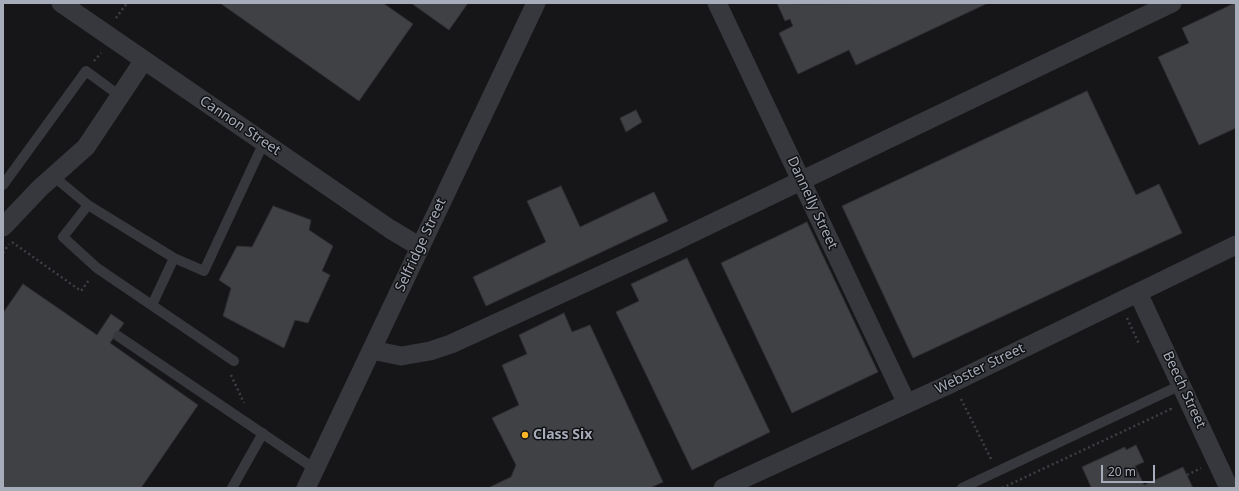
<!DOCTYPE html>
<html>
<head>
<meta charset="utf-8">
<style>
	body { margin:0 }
	#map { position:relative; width:1239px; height:491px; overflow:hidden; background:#161618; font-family:"Noto Sans",sans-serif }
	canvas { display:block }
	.frame { position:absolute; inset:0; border:4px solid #a6acb9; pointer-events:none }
	.scale { position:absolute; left:1101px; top:465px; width:54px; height:18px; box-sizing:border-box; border:2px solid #a6acb9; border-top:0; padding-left:5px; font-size:12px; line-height:14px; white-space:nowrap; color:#a6acb9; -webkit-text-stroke:3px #111113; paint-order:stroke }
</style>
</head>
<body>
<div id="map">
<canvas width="1239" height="491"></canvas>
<div class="frame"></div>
<div class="scale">20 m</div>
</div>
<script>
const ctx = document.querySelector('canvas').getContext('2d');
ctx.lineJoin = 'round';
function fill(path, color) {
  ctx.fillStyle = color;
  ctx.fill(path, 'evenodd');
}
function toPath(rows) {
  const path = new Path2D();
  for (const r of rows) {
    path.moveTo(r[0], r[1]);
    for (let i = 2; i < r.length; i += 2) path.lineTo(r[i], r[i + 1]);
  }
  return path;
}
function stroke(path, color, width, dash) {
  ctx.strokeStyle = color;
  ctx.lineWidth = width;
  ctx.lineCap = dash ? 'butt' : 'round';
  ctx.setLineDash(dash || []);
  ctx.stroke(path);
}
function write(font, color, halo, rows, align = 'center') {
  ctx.font = font + ' "Noto Sans",sans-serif';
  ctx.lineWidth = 3;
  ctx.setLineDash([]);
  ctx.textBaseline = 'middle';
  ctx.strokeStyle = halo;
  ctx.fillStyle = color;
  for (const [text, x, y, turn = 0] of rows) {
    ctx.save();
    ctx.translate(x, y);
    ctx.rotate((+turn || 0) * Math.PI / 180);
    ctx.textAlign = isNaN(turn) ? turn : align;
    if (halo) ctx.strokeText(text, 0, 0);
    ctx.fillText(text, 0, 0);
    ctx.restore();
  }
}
const building = toPath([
	[220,3,383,3,413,24,359,101,220,3],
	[411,3,468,3,449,30,411,3],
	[777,3,802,4,988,3,856,65,849,50,798,74,779,33,793,26,790,19,785,21,777,3],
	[1235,3,1236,3,1236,128,1199,145,1158,57,1189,43,1182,28,1235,3],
	[1087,91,1136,195,1159,184,1182,233,913,358,842,206,1087,91],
	[636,110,642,122,626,132,620,118,636,110],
	[561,186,580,227,654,192,668,221,486,306,473,277,546,242,527,201,561,186],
	[273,206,311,220,309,230,333,246,322,271,330,275,308,323,295,320,284,348,223,316,231,288,219,280,237,246,252,247,273,206],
	[807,222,878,372,792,413,721,263,807,222],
	[687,258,770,432,692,470,616,312,639,301,631,284,687,258],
	[23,284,97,335,111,314,124,323,110,343,198,405,141,488,3,488,3,313,23,284],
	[564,313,572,332,590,325,663,482,650,488,488,488,511,477,516,465,492,418,519,405,502,365,527,354,519,335,564,313],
	[1136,445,1144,462,1135,466,1144,485,1183,467,1193,488,1089,488,1091,487,1082,467,1125,447,1126,450,1136,445]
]);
const path = toPath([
	[116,18,127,3],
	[94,61,101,53],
	[12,242,81,291,89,280],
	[3,253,9,244],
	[1127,318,1139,344],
	[231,375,244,403],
	[961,399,991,459],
	[1187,475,1201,468],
	[1002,488,1171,409,1171,410]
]);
const lane = toPath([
	[53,176,88,205,63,237,97,268,234,361],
	[3,185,86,71,120,96],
	[88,205,174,258,152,305],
	[174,258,204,271,264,142],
	[118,336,315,469],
	[232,488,263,433],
	[962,488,1181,385]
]);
const street = toPath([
	[61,3,390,229,420,247],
	[717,3,907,404],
	[3,227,40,188,86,147,144,60],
	[1138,293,1229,488],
	[372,350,401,356,430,351,451,344,667,245,1172,3],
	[306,488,536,3],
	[723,488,952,383,1236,245]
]);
const markers = [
	[525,435,4,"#ffb627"]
];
const streetNames = [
	["Cannon Street",240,126,34],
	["Dannelly Street",812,203,65],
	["Selfridge Street",421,245,-65],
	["Webster Street",980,369,-26],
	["Beech Street",1184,390,65]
];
const poiNames = [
	["Class Six",533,435]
];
fill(building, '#404145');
stroke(building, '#303034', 1);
stroke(path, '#3c3f45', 2.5, [2, 3]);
stroke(lane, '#36383d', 10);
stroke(street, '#36383d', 19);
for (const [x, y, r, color] of markers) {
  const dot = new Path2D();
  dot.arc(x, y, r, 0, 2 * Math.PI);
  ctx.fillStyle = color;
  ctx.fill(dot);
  stroke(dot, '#111113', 1.5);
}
write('14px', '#a6acb9', '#111113', streetNames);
write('bold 14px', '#a6acb9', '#111113', poiNames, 'left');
</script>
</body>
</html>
